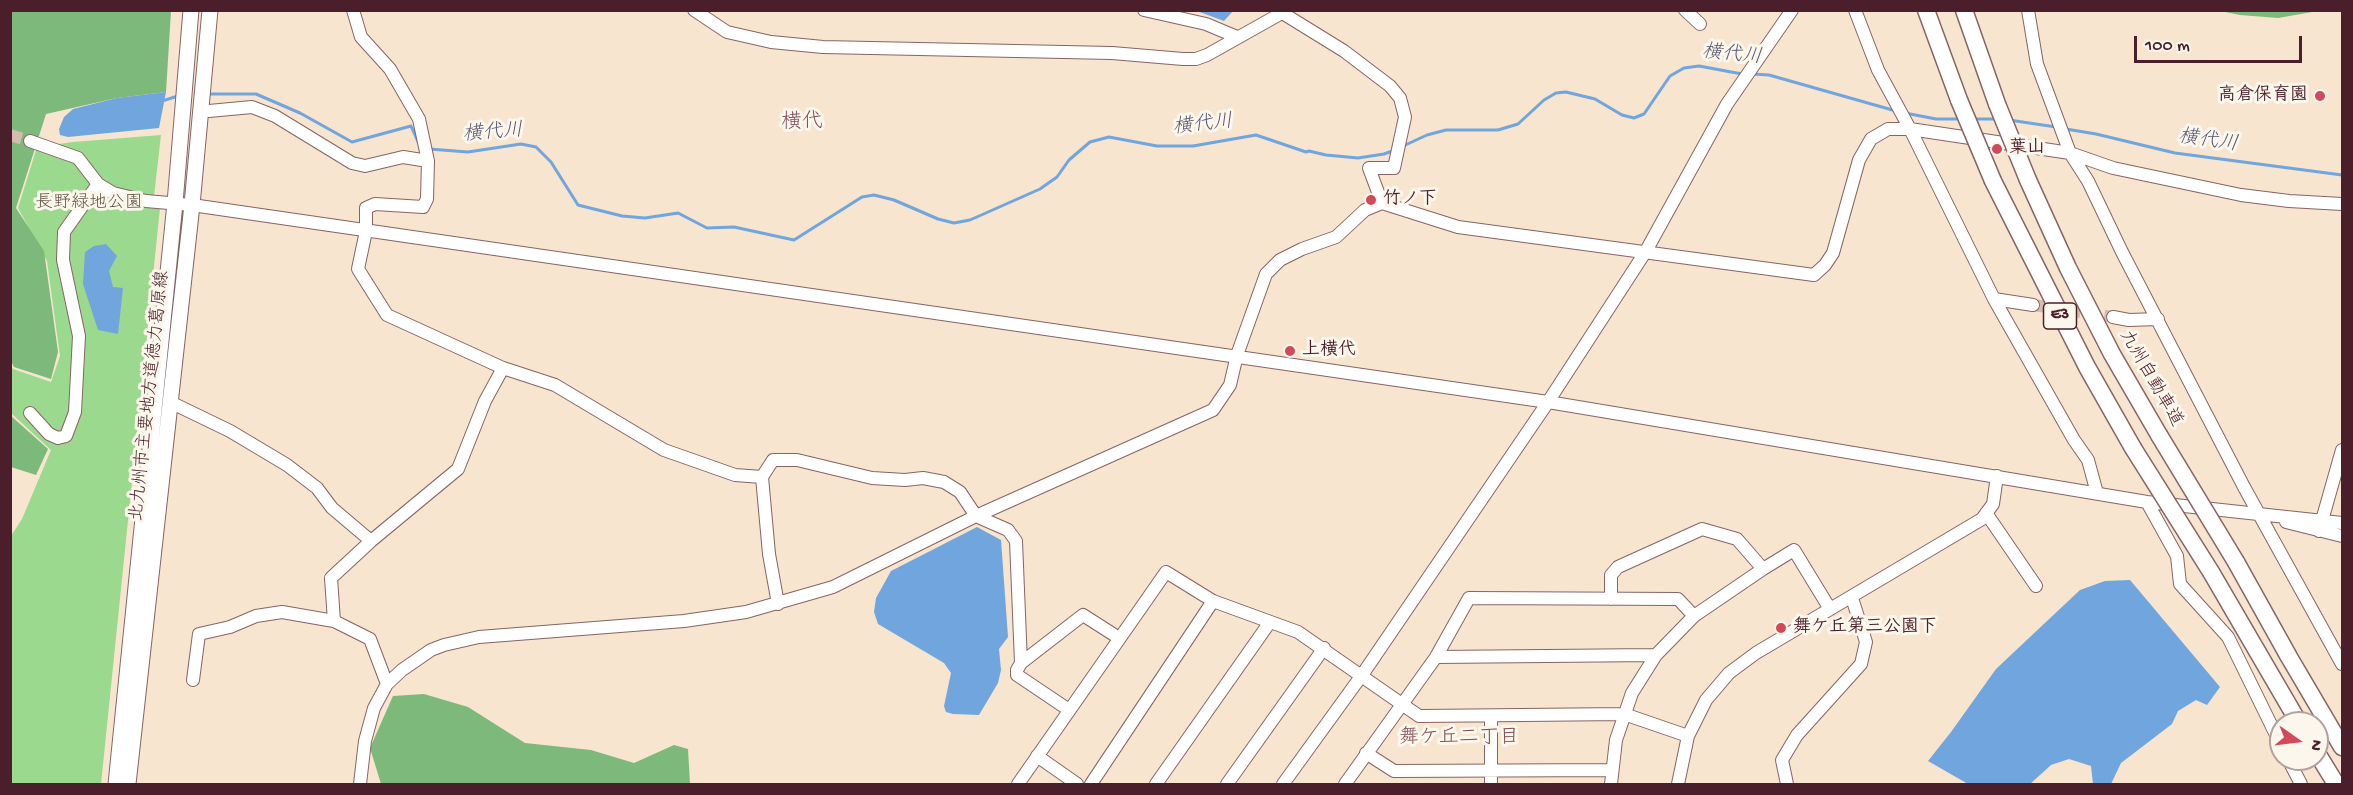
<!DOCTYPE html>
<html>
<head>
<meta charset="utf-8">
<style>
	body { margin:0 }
	#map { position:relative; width:2353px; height:795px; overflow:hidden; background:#f7e5cf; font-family:"Gochi Hand",sans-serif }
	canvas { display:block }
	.frame { position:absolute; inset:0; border:12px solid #4a1f2b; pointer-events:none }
	.north { position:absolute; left:2269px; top:711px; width:60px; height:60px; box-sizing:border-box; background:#fbf7ec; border:2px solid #b4a19f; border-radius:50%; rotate:104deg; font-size:16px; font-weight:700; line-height:24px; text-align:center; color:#4a1f2b }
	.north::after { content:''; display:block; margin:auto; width:21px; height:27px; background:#d1495b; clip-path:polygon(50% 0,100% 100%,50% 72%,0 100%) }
	.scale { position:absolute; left:2134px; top:36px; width:168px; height:27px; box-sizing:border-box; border:3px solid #4a1f2b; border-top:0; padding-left:8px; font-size:18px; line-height:21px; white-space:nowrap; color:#4a1f2b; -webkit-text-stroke:4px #fbf7ec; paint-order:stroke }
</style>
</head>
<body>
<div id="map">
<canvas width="2353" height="795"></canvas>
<div class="frame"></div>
<div class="north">N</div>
<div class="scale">100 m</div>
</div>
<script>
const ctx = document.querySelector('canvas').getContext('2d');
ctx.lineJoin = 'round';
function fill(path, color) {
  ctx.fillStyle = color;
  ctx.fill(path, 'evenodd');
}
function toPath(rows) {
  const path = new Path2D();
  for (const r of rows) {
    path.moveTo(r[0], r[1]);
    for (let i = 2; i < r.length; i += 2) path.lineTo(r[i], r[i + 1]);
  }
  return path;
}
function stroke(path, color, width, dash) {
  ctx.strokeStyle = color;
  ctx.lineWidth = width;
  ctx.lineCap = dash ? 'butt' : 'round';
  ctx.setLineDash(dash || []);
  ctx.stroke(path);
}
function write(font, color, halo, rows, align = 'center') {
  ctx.font = font + ' "Gochi Hand","Klee One",sans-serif';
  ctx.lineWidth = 6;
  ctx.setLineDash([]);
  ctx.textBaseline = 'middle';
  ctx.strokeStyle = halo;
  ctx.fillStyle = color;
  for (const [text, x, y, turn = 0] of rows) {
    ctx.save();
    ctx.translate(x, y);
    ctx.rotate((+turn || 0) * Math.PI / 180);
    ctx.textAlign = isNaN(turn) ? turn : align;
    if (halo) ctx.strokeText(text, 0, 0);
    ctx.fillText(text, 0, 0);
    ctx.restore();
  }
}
const green = toPath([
	[161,135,153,205,160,208,101,784,11,784,11,536,22,519,51,450,11,413,10,365,13,369,51,382,60,356,47,261,18,208,37,147,73,142]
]);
const forest = toPath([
	[11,11,171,11,166,92,117,98,46,114,16,208,44,251,58,352,51,379,14,367,11,361],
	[2220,11,2318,11,2278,18,2240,15],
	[10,415,48,449,36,475,11,467],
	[424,694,468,707,525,743,591,750,634,763,674,745,688,749,690,784,381,784,370,748,393,696]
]);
const water = toPath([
	[1197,11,1233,11,1224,21],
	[166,92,159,128,68,137,60,135,59,129,64,117,73,109,117,98],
	[106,244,117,256,109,271,113,287,123,288,118,334,98,330,83,284,85,252,94,246],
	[977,527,1001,540,1008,637,999,649,1001,670,998,683,979,715,953,714,946,712,944,706,951,673,944,663,878,624,874,612,876,598,891,571],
	[2130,580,2220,687,2207,705,2196,700,2178,711,2172,724,2121,763,2111,784,2093,784,2091,766,2069,759,2051,765,2030,784,1968,784,1928,761,1951,732,1996,669,2080,590,2105,581]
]);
const stream = toPath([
	[1752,74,1769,75,1896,111],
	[209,94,256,94,300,113,352,142,411,126,419,144],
	[162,101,178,96],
	[1905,113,1936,119,1961,119],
	[1974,119,1997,119],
	[2009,120,2056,127],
	[2066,129,2096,134,2175,153,2342,175],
	[1401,147,1427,135,1446,130,1498,130,1518,124,1544,100,1556,93,1566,92,1595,99,1622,115,1634,118,1644,114,1670,76,1684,68,1699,66,1742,74],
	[429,149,468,152,521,144,536,147,551,162,578,205,622,216,645,218,678,213,707,228,734,227,794,240,862,197,874,195,894,200,938,219,954,223,970,220,1040,189,1057,177,1069,160,1090,142,1109,137,1157,146,1193,146,1256,135,1306,152,1309,151,1326,155,1358,158,1384,154,1395,150]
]);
const minorTunnel = toPath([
	[10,135,30,141],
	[2033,305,2113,317]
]);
const minor = toPath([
	[353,10,361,37,390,69,419,119,428,161,427,199,423,207,375,204,366,208,366,231,358,269,387,315,503,368,555,385,664,450,735,475,762,477],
	[694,10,727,32,771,42,823,47,1112,53,1183,59,1196,59,1207,55,1280,14,1284,14,1344,51,1390,86,1400,98,1405,117,1394,168,1369,168,1382,203],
	[1144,10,1206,24,1237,37],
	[1685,10,1700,24],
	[1855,10,1878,70,1910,129,1994,299,2074,440,2088,460,2097,493],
	[2028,10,2037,64,2070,153,2088,181,2122,252,2244,487,2342,664],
	[209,111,252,107,275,116,352,163,365,166,403,157,428,161],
	[30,141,78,158,98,184,113,193,146,201,192,205,1548,402,2147,502,2342,523],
	[1994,299,2033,305],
	[2113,317,2129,320,2158,319],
	[170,402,230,431,287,465,317,488,332,508,371,541],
	[30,413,49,434,58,438,66,436,75,412,79,336,63,260,64,232,98,184],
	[2147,502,2177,556,2180,584,2228,637,2281,745],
	[1986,513,2036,586],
	[2286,522,2342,536],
	[2319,531,2342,450],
	[1611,599,1611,575,1618,567,1702,529,1737,539,1763,569],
	[778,604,769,554,762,477,773,460,797,460,872,478,905,480,923,478,944,482,960,492,976,516,1008,530,1016,541,1021,663],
	[334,621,331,578,371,541,458,469,485,401,503,368],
	[1436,657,1656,655],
	[193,680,199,634,230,627,256,616,282,612,334,621,370,639,387,684],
	[1069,710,1017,675,1017,670,1021,663,1083,615,1119,638],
	[1491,716,1491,784],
	[1366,753,1394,771,1612,770],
	[1037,756,1077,784],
	[2288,759,2301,784],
	[360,784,365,741,374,708,387,684,402,670,431,650,444,645,479,637,684,621,746,612,833,587,976,516,1213,410,1230,385,1237,355,1266,274,1280,260,1302,249,1336,237,1365,210,1382,203,1458,227,1814,275,1825,265,1833,253,1859,160,1871,139,1888,129,1910,129,2070,153,2113,168,2241,195,2289,201,2342,204],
	[1018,784,1166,572,1213,601,1298,632,1419,716,1624,714,1688,736],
	[1091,784,1213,601],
	[1156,784,1270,622],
	[1227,784,1324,648],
	[1283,784,1362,675,1548,402,1646,251,1727,104,1792,10],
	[1345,784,1436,657,1469,598,1678,599,1694,616],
	[1611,784,1616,740,1632,693,1656,655,1694,616,1763,569,1794,550,1830,609],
	[1678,784,1688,736,1706,700,1729,673,1756,653,1982,519,1993,504,1997,476],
	[1787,784,1782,760,1797,735,1861,664,1866,642,1852,598]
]);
const major = toPath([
	[116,784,175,203,191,10],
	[128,784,192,205,210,10]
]);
const highway = toPath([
	[1926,10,1959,100],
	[1964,10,1997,104],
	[2028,180,2068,268,2112,354,2159,435],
	[1993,181,2087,367,2133,448],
	[2236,562,2289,657,2342,747],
	[2211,572,2299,723],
	[2317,753,2336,784]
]);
const highwayBridge = toPath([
	[1959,100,1993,181],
	[1997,104,2028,180],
	[2159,435,2236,562],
	[2133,448,2211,572]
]);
const markers = [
	[2320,96,6,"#d1495b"],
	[1997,149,6,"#d1495b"],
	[1371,200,6,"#d1495b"],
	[1290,351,6,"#d1495b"],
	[1781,628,6,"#d1495b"]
];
const shields = [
	[2060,316,33]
];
const shieldNames = [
	["E3",2060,316]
];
const poiNames = [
	["高倉保育園",2308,96,"right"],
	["葉山",2009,149],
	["竹ノ下",1383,200],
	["上横代",1302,351],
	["舞ケ丘第三公園下",1793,628]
];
const parkNames = [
	["長野緑地公園",89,204]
];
const streetNames = [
	["九州自動車道",2150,379,60],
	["北九州市主要地方道徳力葛原線",151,396,-84]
];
const waterNames = [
	["横代川",1732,56,6],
	["横代川",1203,126,-6],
	["横代川",493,134,-4],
	["横代川",2208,142,8]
];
const neighbourhoodNames = [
	["舞ケ丘二丁目",1459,739]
];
const quarterNames = [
	["横代",802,124]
];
fill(green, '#9bd98f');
fill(forest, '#7cb97a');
fill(water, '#71a5dd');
stroke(stream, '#71a5dd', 3);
stroke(minorTunnel, '#d4bdae', 12, [12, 6]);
stroke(minor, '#876464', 14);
stroke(major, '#876464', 17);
stroke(highway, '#876464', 19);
stroke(minor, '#fff', 12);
stroke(major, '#fff', 15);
stroke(highway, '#fff', 16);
stroke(highwayBridge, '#876464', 19, []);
stroke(highwayBridge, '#fff', 16);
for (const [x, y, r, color] of markers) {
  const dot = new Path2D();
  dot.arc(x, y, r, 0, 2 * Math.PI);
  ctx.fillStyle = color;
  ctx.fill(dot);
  stroke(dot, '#fbf7ec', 2);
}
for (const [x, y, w] of shields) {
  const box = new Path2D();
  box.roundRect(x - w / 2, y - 13, w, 26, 4.5);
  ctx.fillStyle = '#fbf7ec';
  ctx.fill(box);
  stroke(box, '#4a1f2b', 1.5);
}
write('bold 16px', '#4a1f2b', null, shieldNames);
write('bold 18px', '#4a1f2b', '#fbf7ec', poiNames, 'left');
write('18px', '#625749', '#fbf7ec', parkNames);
write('18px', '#4a1f2b', '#fbf7ec', streetNames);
write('italic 20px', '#5a5572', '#fbf7ec', waterNames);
write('20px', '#804e55', '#fbf7ec', neighbourhoodNames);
write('21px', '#804e55', '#fbf7ec', quarterNames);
</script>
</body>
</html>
